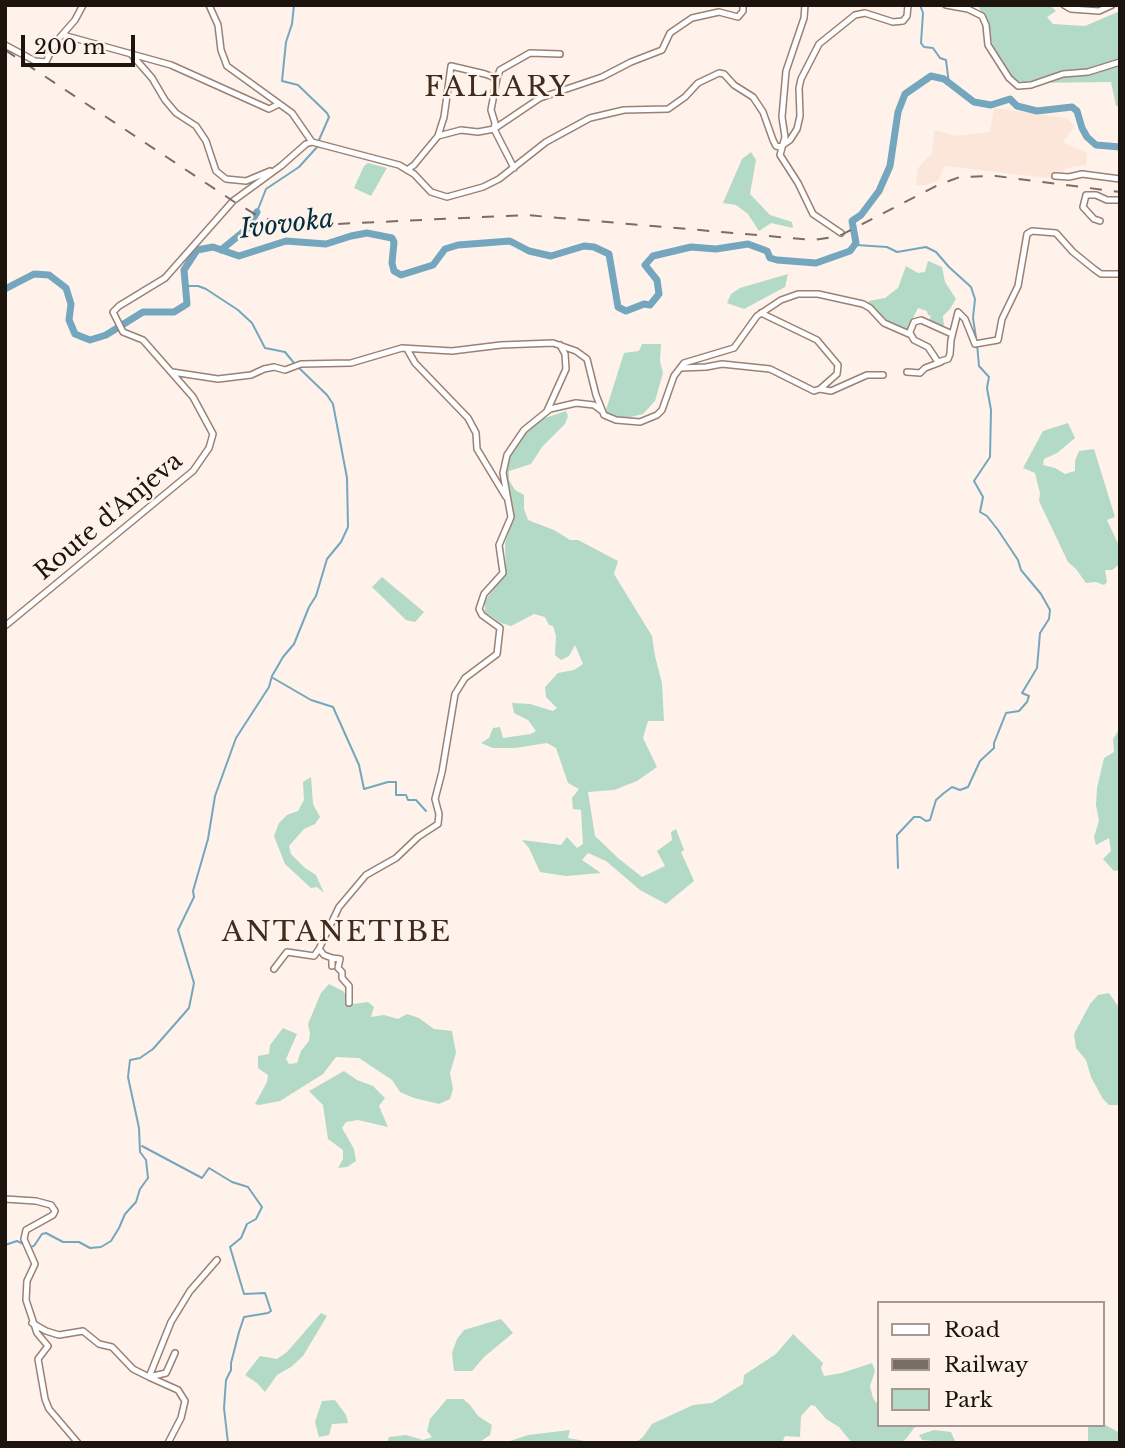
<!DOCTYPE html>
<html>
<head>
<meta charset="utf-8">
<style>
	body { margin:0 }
	#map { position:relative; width:1125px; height:1448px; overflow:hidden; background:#fef2eb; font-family:"Libre Baskerville",serif }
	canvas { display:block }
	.frame { position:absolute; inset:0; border:7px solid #1e140e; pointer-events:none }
	.legend { position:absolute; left:877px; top:1301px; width:228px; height:126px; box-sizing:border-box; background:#fef2eb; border:2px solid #a49993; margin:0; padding:9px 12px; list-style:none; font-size:21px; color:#1e140e }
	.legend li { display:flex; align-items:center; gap:14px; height:35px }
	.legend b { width:35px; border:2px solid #a49993 }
	.scale { position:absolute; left:21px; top:35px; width:114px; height:32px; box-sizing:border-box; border:4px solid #1e140e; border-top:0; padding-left:9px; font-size:21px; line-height:24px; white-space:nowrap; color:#1e140e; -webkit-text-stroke:5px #fef2eb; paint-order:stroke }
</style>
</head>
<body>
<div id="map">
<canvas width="1125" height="1448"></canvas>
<div class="frame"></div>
<ul class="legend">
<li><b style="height:9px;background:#fff"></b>Road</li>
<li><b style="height:9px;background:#786d67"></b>Railway</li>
<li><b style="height:19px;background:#b3d9c7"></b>Park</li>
</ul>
<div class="scale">200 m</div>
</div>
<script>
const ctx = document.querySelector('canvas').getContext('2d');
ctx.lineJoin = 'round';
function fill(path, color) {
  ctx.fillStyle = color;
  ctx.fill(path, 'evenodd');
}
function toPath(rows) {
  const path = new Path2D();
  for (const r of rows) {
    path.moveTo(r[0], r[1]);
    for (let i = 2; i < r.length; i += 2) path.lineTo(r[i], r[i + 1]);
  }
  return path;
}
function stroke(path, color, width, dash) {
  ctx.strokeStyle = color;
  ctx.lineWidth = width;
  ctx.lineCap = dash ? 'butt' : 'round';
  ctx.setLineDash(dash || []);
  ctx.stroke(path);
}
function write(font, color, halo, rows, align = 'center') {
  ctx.font = font + ' "Libre Baskerville",serif';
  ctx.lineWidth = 5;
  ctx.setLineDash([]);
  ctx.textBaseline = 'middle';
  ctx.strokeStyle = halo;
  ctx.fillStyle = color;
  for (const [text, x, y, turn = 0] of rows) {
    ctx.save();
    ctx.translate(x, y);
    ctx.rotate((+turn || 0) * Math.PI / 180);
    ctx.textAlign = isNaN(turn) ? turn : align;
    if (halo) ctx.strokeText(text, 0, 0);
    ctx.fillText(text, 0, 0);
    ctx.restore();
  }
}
const built = toPath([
	[994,108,1066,118,1075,126,1063,142,1087,153,1086,165,1066,168,1056,179,946,166,942,170,939,180,926,185,916,185,918,168,932,153,934,130,957,136,990,132]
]);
const green = toPath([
	[978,5,1050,5,1056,11,1047,17,1053,24,1085,26,1120,11,1120,106,1116,106,1111,82,1028,83,1013,80,994,51,988,26],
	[751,152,756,160,750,194,770,215,792,222,793,228,771,223,759,231,748,214,736,205,723,203,742,159],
	[368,163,387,168,371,196,354,188,364,166],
	[928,261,942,267,945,282,956,299,950,309,943,316,944,327,928,322,931,316,928,315,927,311,918,308,906,332,877,316,868,305,869,301,885,298,898,288,906,266,918,273,925,272],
	[788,274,785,287,744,309,727,303,731,294,740,288],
	[642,344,661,344,660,361,663,373,655,401,643,414,626,418,616,418,605,413,624,353,639,351],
	[566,411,568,416,565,424,542,447,531,464,509,471,509,480,515,490,524,495,524,509,528,520,554,530,570,540,578,540,618,561,614,574,652,636,655,656,662,683,664,721,648,721,643,738,657,767,637,781,614,790,588,792,595,836,618,858,642,877,665,866,657,851,672,840,671,832,676,829,684,850,681,852,694,881,666,904,640,890,606,861,588,853,582,860,601,873,566,876,540,872,529,848,522,840,561,845,567,837,577,848,583,844,581,810,573,809,572,798,579,789,568,783,556,748,547,743,515,748,493,748,481,743,489,738,493,728,500,727,503,738,531,734,536,731,528,720,514,713,512,703,530,704,553,711,557,708,546,697,545,687,558,673,574,670,583,664,575,645,569,656,561,660,555,655,556,636,553,626,549,625,545,617,534,614,511,626,501,623,485,612,485,601,506,572,505,543,513,520,511,502,499,479,511,451,527,430,539,420],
	[1068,423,1075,438,1057,453,1044,459,1043,465,1055,468,1065,474,1075,471,1075,461,1079,451,1094,449,1115,517,1107,520,1120,548,1120,564,1112,570,1105,570,1107,582,1104,585,1096,582,1086,583,1076,569,1068,562,1039,501,1040,493,1035,473,1023,468,1043,431],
	[382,577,424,612,415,622,406,620,372,587],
	[1120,728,1120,870,1114,871,1103,859,1111,851,1109,838,1096,845,1094,837,1099,821,1096,805,1097,788,1104,758,1114,752,1113,739],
	[311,777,313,804,320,817,315,824,304,829,289,846,291,854,305,868,316,875,324,893,317,887,311,888,285,864,274,836,279,823,287,815,298,811,304,800,303,782],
	[329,984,343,991,353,1004,368,1002,374,1007,371,1017,384,1015,398,1019,407,1014,419,1018,434,1029,452,1031,456,1053,450,1073,453,1089,450,1099,439,1104,414,1098,400,1092,392,1080,359,1058,336,1057,323,1074,280,1101,259,1105,255,1104,267,1082,268,1075,258,1068,258,1056,269,1054,270,1045,283,1028,297,1034,286,1059,289,1064,297,1063,301,1051,309,1041,310,1033,308,1024,321,993],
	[1109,993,1120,1009,1120,1105,1109,1105,1103,1099,1091,1077,1086,1060,1076,1048,1074,1034,1090,1004,1098,995],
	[344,1071,357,1080,373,1086,385,1098,379,1106,388,1127,358,1120,346,1122,342,1128,354,1149,356,1161,347,1167,338,1168,343,1159,343,1150,328,1139,323,1105,309,1091],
	[321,1313,327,1316,303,1356,291,1367,277,1375,265,1392,257,1383,245,1375,260,1356,277,1359,287,1352],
	[501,1319,513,1333,484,1357,472,1371,454,1371,452,1353,457,1339,464,1330],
	[793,1334,823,1363,821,1368,824,1376,842,1373,872,1363,875,1371,870,1386,873,1398,878,1405,878,1425,920,1425,914,1428,906,1439,900,1443,852,1443,839,1427,826,1419,815,1406,811,1405,801,1416,800,1437,785,1436,782,1443,635,1443,643,1437,652,1424,693,1405,712,1403,743,1384,744,1375,776,1354],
	[447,1399,463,1399,470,1405,478,1416,492,1425,490,1435,478,1443,387,1443,389,1437,406,1435,423,1440,432,1437,427,1431,430,1419],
	[335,1400,346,1415,348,1423,332,1424,329,1435,319,1437,315,1422,322,1401],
	[1102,1423,1120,1433,1120,1443,1088,1443,1088,1428,1090,1425,1102,1425],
	[570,1430,568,1438,596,1443,504,1443,528,1435],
	[934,1430,951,1432,956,1443,922,1440,919,1435]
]);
const stream = toPath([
	[294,5,292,24,286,42,282,81,298,85,327,113,329,117,319,140],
	[920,5,923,13,921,43,924,47,933,48,940,58,946,60,949,84],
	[257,212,266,189,299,167,318,146],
	[856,245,887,247,897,252,926,247,936,252,949,267,971,287,975,299,973,318,976,338],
	[185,286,198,286,206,289,238,310,252,323,265,348,285,352,294,363],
	[273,678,311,700,333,707,359,765,364,789,388,782,396,782,396,795,406,795,408,800,416,800,426,811],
	[898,868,897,835,914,817,920,817,926,821,930,820,936,800,944,793,952,787,960,790,968,787,980,761,994,748,994,743,1006,713,1019,711,1027,702,1029,696,1022,693,1037,668,1040,633,1049,619,1050,610,1041,594,1021,570,1018,560,998,530,987,516,980,512,983,497,974,481,990,457,991,410,987,388,989,377,979,366,977,344],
	[142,1146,202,1178,209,1168,232,1182,248,1187,262,1207,256,1219,247,1224,241,1238,230,1247,244,1294,265,1293,271,1311,268,1313,244,1317,239,1332,231,1363,231,1370,226,1380,224,1408,228,1443],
	[5,1245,17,1241,30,1247,34,1246,42,1234,46,1233,63,1242,79,1242,90,1248,101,1247,111,1241,119,1228,125,1214,136,1202,140,1189,148,1178,146,1160,140,1152,139,1128,128,1077,130,1060,140,1058,153,1049,189,1008,194,983,178,930,194,897,193,891,208,839,215,796,236,738,269,687,272,676,283,657,294,644,309,607,316,596,327,559,341,542,348,527,347,478,333,404,327,395,298,367]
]);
const river = toPath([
	[221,250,248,228,257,212],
	[5,289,34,274,49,275,66,288,71,304,69,320,75,334,90,340,106,335,143,312,174,312,187,304,184,270,197,250,213,247,239,256,286,241,326,244,351,236,367,233,392,238,394,242,392,263,394,271,401,275,433,265,445,249,458,245,510,241,529,251,551,256,584,246,594,247,609,254,618,307,626,311,644,304,650,305,659,294,657,280,645,265,653,256,691,247,716,249,748,244,767,251,770,258,777,260,816,263,850,251,856,243,852,221,861,215,879,191,890,166,898,112,905,94,931,76,944,79,974,102,991,105,1010,99,1017,106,1037,111,1072,107,1077,111,1082,128,1087,137,1096,145,1120,147]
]);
const minor = toPath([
	[209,5,218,25,221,50,227,66,292,113,312,142,399,165,414,174,431,192,447,197,483,187,499,179,546,142,590,118,624,110,668,109,685,97,698,83,719,73,724,74,734,85,753,97,763,112,773,140,776,146,780,147,790,140,797,129,800,116,799,88,801,79,819,44,855,15,865,13,893,22,903,21,907,16,908,5],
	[805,5,804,18,786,71,782,117,785,137,780,155,798,183,813,214,841,233],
	[946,5,968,9,982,16,986,25,988,45,1009,78,1018,86,1031,85,1063,74,1088,72,1120,62],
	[1064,5,1071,9,1099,11,1112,5],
	[63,35,171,65,269,109,279,104],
	[5,45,35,61,46,62,55,43,75,20,83,5],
	[131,54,152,78,165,100,176,113,196,126,206,141,216,171,226,179,246,181,270,171],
	[438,136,444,117,451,66,485,74,493,77,496,83],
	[514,168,494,129,495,123,491,110,497,78,500,70,530,53,560,54],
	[407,170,414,165,438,136,461,130,478,132,494,129,540,98,602,77,631,62,662,50,670,33,692,18,719,12,738,17,743,11,743,5],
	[1055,176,1069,177,1082,174,1120,179],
	[1100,221,1094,219,1083,207,1086,195,1096,195,1107,200,1120,200],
	[910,333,914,340,928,347,938,362,948,359,950,354,951,340,958,312,965,319,975,344,998,340,1002,319,1018,286,1027,234,1032,231,1056,233,1073,252,1094,269,1101,274,1120,274],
	[407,349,415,363,468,418,476,433,477,449,506,497],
	[681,368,706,367,722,364,770,369,814,391,820,389,837,374,838,365,817,340,761,313],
	[172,372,218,379,251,375,264,369,274,367,285,370,301,364,351,363,402,348,452,351,501,345,553,343,576,351,587,359,596,395,604,415,616,420,640,422,657,415,662,410,674,376,684,363,734,348,757,316,781,300,798,294,818,294,863,304,870,308,884,323,909,334,914,322,921,320,952,334],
	[907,372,920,373,925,368,941,362],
	[820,389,831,391,867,375,883,375],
	[547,411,566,369,565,354,560,345],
	[5,626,193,471,209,448,213,434,193,397,143,340,123,332,113,312,119,306,165,278,233,201,281,166,306,144,312,142],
	[332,958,340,959,338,968,342,972,342,978,349,986,349,1003],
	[332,966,332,958,324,955,319,949,339,907,366,875,396,858,418,837,438,824,439,814,435,799,442,772,455,694,465,678,497,654,500,628,482,615,479,609,484,594,503,573,499,545,511,517,503,473,507,455,524,430,550,409,576,403,594,405,602,411],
	[274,969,287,952,314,956,319,949],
	[5,1199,36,1201,51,1205,55,1211,53,1215,26,1230,24,1239,35,1264,27,1281,26,1300,37,1333,48,1346,38,1359,45,1399,49,1409,78,1443],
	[32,1323,46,1331,59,1335,83,1331,99,1344,112,1347,133,1369,149,1377,166,1373,175,1353],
	[168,1443,181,1418,185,1401,178,1390,149,1377,171,1322,190,1291,217,1260]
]);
const rail = toPath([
	[5,50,233,201,258,216,284,224,315,225,526,215,814,240,839,236,938,185,960,177,996,176,1120,192]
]);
const streetNames = [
	["Route d'Anjeva",109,517,-40]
];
const waterNames = [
	["Ivovoka",287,225,-7]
];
const quarterNames = [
	["FALIARY",498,88],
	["ANTANETIBE",337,933]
];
fill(built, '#fce6da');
fill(green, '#b3d9c7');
stroke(stream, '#74a7be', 2);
stroke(river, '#74a7be', 7);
stroke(minor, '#9b8173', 8);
stroke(minor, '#fff', 5);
stroke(rail, '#786d67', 2, [12, 12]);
write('24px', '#1e140e', '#fef2eb', streetNames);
write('italic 26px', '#002f3f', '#fef2eb', waterNames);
ctx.letterSpacing = '2px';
write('28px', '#402b1e', '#fef2eb', quarterNames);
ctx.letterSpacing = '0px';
</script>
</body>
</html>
